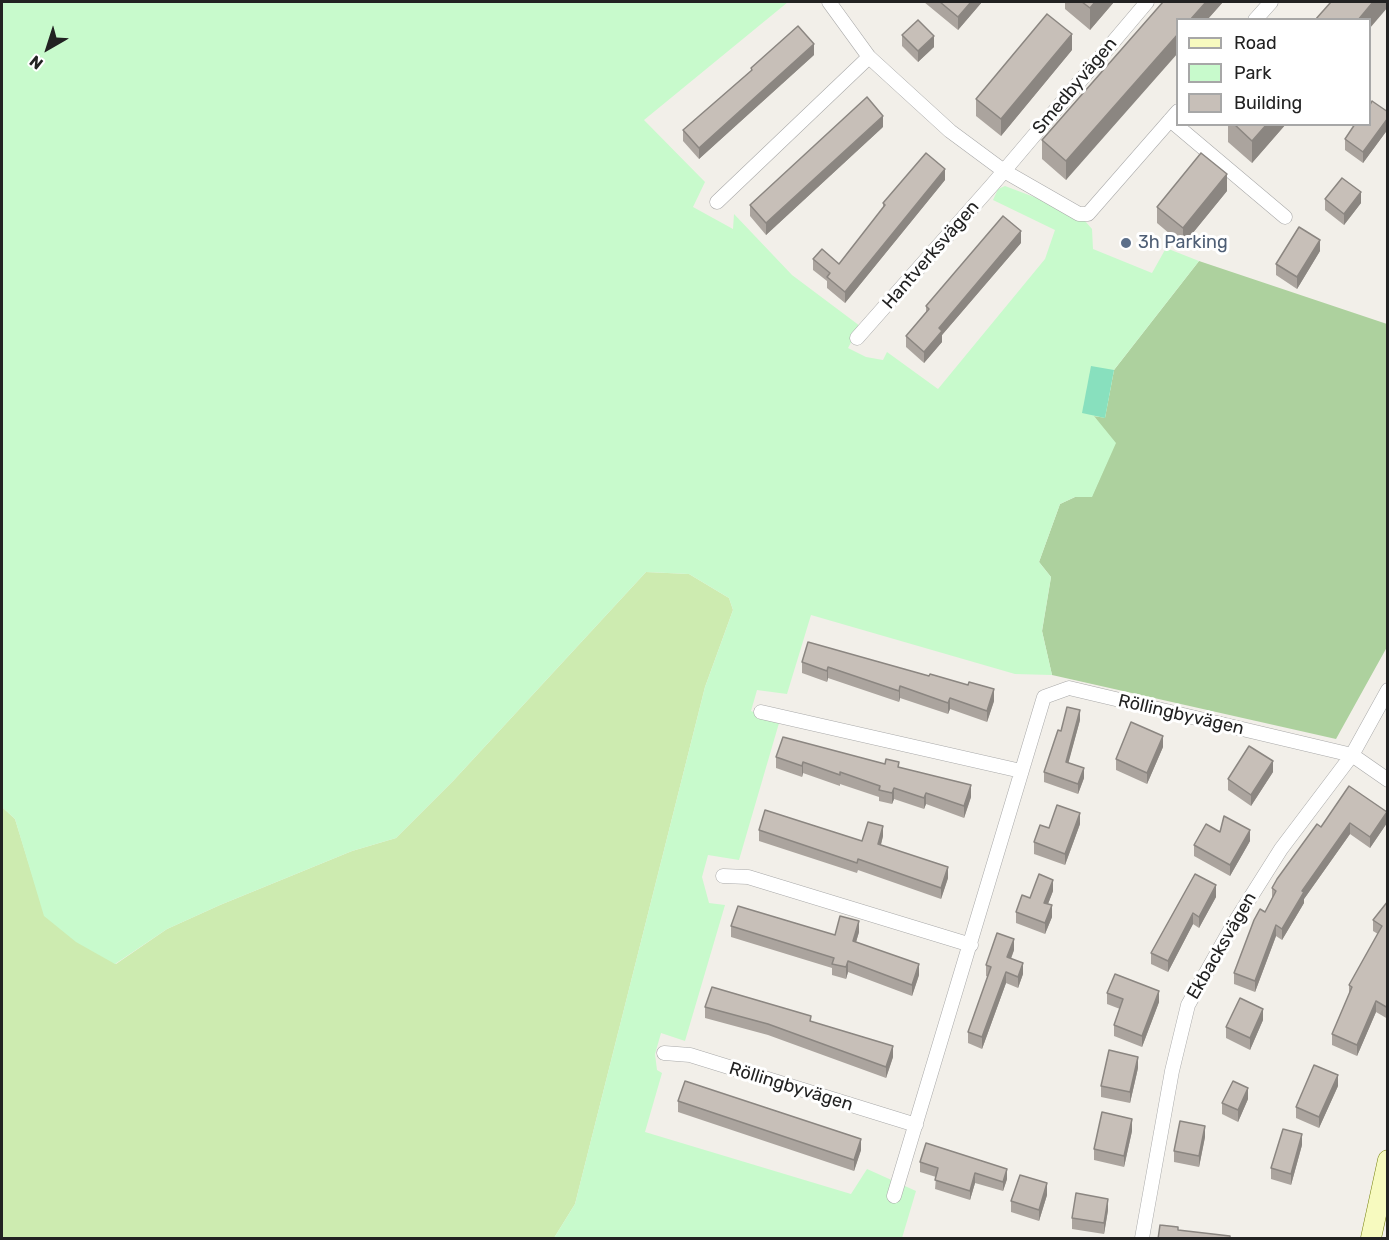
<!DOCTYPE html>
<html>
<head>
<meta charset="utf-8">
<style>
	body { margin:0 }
	#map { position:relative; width:1389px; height:1240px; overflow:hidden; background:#f2efe9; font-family:Rubik,sans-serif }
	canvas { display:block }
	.frame { position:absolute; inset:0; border:3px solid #222; pointer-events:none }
	.legend { position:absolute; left:1176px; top:18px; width:195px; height:108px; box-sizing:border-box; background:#fff; border:2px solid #a7a7a7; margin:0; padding:8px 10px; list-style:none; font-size:18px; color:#222 }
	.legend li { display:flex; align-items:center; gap:12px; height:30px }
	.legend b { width:30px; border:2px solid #a7a7a7 }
	.north { position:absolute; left:18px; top:18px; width:60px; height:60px; -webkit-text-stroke:4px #fff; paint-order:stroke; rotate:219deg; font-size:16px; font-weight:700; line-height:24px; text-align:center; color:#222 }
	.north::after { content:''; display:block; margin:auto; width:21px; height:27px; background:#222; clip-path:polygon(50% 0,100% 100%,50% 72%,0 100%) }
</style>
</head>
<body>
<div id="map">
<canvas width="1389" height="1240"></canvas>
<div class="frame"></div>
<ul class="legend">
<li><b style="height:8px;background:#f7fabf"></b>Road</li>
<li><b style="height:16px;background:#c8facc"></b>Park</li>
<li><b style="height:16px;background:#c7bfb8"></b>Building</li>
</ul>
<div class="north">N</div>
</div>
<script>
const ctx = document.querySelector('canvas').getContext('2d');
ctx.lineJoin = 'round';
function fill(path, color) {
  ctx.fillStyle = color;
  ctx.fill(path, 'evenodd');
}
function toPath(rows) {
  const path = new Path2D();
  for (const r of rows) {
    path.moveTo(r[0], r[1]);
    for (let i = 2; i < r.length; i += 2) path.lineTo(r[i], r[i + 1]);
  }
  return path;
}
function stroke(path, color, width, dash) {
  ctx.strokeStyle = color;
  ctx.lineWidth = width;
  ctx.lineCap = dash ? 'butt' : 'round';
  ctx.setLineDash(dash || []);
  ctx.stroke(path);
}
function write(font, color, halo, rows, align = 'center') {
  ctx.font = font + ' Rubik,sans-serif';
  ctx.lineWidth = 6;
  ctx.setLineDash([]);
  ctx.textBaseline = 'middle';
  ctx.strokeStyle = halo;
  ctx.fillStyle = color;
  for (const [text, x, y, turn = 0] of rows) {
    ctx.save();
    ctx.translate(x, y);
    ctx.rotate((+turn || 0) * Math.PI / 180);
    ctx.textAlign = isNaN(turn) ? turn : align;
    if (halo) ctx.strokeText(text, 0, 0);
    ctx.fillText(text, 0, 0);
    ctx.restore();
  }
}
const grass = toPath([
	[646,572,689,574,729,598,733,610,705,687,575,1204,554,1238,2,1238,2,807,15,819,45,916,116,964,167,929,220,905,352,851,396,838,453,781]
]);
const forest = toPath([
	[1199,261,1387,324,1387,647,1336,739,1052,675,1042,631,1051,577,1039,562,1060,504,1075,497,1092,496,1115,443,1093,416,1105,417,1114,370]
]);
const park = toPath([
	[2,2,788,2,644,120,705,182,693,207,733,229,734,214,792,275,860,326,848,348,866,357,883,360,887,352,938,389,1045,259,1055,230,993,200,998,189,1005,186,1079,214,1092,229,1093,249,1152,273,1166,248,1199,261,1114,370,1105,418,1094,416,1116,443,1092,497,1075,497,1060,504,1039,562,1051,577,1042,631,1052,675,1015,674,811,615,787,694,757,690,751,711,779,723,739,860,708,855,702,877,709,903,725,905,685,1041,661,1033,655,1054,657,1070,662,1073,645,1132,851,1194,867,1169,916,1191,902,1238,554,1238,575,1204,705,687,733,610,729,598,689,574,646,572,453,781,396,838,352,851,220,905,167,929,115,964,76,942,44,916,15,819,2,807]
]);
const pitch = toPath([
	[1091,366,1114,370,1105,418,1082,413]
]);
const street = toPath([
	[829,2,869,57,950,131,1004,171,1079,214,1088,214,1178,111],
	[1255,20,1271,2],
	[1170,120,1285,217],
	[717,202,869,57],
	[857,338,993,184,1147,2],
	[761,712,1021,771],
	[723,876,748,877,971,945],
	[664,1053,690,1055,916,1125],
	[894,1196,1044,697,1069,688,1352,755,1388,780],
	[1142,1238,1172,1071,1188,1005,1233,925,1281,849,1352,755,1388,690]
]);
const secondary = toPath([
	[1371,1238,1388,1160]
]);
const wall = toPath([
	[924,2,982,2,958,30],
	[1065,2,1114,2,1090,30,1065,9],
	[1163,2,1223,2,1207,20,1178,20,1066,180,1042,159,1042,140],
	[902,35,934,47,918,62,902,46],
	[1072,50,1001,136,976,116,976,99],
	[814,55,699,159,683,141,683,130,751,71,751,68],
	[1388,112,1388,129,1363,163,1345,150,1345,139],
	[1228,124,1286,124,1252,163,1228,142],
	[883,127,766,235,750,216,750,205],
	[945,180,845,303,827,288,827,281,813,270,813,259,839,264,883,208,883,203],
	[1227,191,1183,245,1157,223,1157,207],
	[1325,199,1361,203,1344,225,1325,210],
	[1021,243,942,335,942,342,924,363,906,347,906,336,926,313,926,306],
	[1320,251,1297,289,1276,275,1276,264],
	[802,662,994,701,987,722,950,709,948,714,900,698,899,702,828,678,827,682,802,673],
	[1080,720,1068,763,1084,778,1078,794,1044,782,1044,772,1061,731],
	[1163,747,1147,784,1116,770,1116,759],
	[776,757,899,768,971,797,964,818,926,804,924,809,894,799,892,804,879,801,879,797,840,784,840,786,803,773,802,777,776,768],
	[1273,772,1251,806,1228,790,1228,779],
	[1349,786,1387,823,1370,848,1350,834,1304,899,1304,903,1282,940,1276,936,1255,992,1234,984,1234,973,1272,898,1272,888,1321,827],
	[1080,824,1065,865,1034,854,1034,842,1049,828],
	[759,830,862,841,883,836,881,845,948,878,941,899,858,870,857,873,759,841],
	[1220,832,1250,841,1230,876,1194,856,1194,845],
	[1195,874,1216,897,1199,928,1193,924,1168,972,1151,964,1151,953],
	[1053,891,1048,904,1052,917,1045,934,1016,923,1016,912,1030,898],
	[1388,901,1388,1019,1376,1012,1357,1056,1332,1045,1332,1034,1349,995,1349,985,1378,934,1373,931,1373,920],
	[731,926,835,935,859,932,856,942,919,975,912,996,848,972,846,979,832,975,832,968,731,937],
	[1014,950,1011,959,1023,974,1018,988,1006,983,982,1049,968,1043,968,1032,988,977,986,976,986,965],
	[1107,993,1159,1002,1142,1047,1114,1036,1114,1025,1120,1009,1107,1004],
	[705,1007,811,1021,893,1057,886,1078,768,1035,705,1018],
	[1263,1020,1250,1050,1226,1038,1226,1027],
	[1138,1068,1130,1103,1101,1097,1101,1086],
	[1338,1086,1319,1128,1296,1118,1296,1107],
	[1248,1099,1238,1122,1222,1114,1222,1103],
	[678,1101,861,1150,854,1171,678,1112],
	[1132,1131,1124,1167,1094,1160,1094,1149],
	[1205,1137,1199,1167,1174,1162,1174,1151],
	[1302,1145,1291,1185,1271,1179,1271,1168],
	[920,1162,1007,1179,1003,1191,975,1183,970,1200,935,1189,936,1177,920,1172],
	[1047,1195,1039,1221,1011,1212,1011,1201],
	[1108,1210,1104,1234,1072,1229,1072,1218]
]);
const shadedWall = toPath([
	[971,2,982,2,958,30,958,17],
	[1095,2,1114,2,1090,30,1090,8],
	[1206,2,1223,2,1207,20,1190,20],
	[1373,2,1388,2,1388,7,1370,28,1370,20,1358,20],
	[1072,34,1072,50,1001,136,1001,119],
	[1178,34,1178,53,1066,180,1066,161],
	[934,36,934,47,918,62,918,51],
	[814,44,814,55,699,159,699,148],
	[883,116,883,127,766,235,766,223],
	[1388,118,1388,129,1363,163,1363,152],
	[1267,124,1286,124,1252,163,1252,141],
	[945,169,945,180,845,303,845,292],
	[1227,174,1227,191,1183,245,1183,228],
	[1361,192,1361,203,1344,225,1344,214],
	[1021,231,1021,243,942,335,942,342,924,363,924,352,939,328],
	[1320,240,1320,251,1297,289,1297,277],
	[828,667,828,678,827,682,827,671],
	[900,686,900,698,899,702,899,691],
	[994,689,994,701,987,722,987,711],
	[950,698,950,709,948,714,948,703],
	[1080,710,1080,720,1066,772,1066,762],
	[1163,736,1163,747,1147,784,1147,773],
	[1273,761,1273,772,1251,806,1251,795],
	[803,762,803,773,802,777,802,766],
	[1084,768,1084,778,1078,794,1078,784],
	[971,785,971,797,964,818,964,806],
	[894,788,894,799,892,804,892,793],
	[926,793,926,804,924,809,924,798],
	[1387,812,1387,823,1370,848,1370,837],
	[1080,813,1080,824,1065,865,1065,854],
	[1350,823,1350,834,1304,899,1304,903,1282,940,1282,929,1302,891],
	[883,826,883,836,878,855,878,844],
	[1250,830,1250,841,1230,876,1230,865],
	[948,867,948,878,941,899,941,888],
	[1053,880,1053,891,1044,914,1044,903],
	[1216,885,1216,897,1199,928,1199,917],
	[1052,905,1052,917,1045,934,1045,923],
	[1193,913,1193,924,1168,972,1168,961],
	[859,921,859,932,853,952,853,941],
	[1276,925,1276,936,1255,992,1255,981],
	[1014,939,1014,950,1007,968,1007,957],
	[848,961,848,972,846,979,846,967],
	[1023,963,1023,974,1018,988,1018,977],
	[919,964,919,975,912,996,912,985],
	[1006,972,1006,983,982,1049,982,1037],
	[1159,991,1159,1002,1142,1047,1142,1036],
	[1376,1001,1376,1012,1357,1056,1357,1045],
	[1263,1009,1263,1020,1250,1050,1250,1038],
	[893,1046,893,1057,886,1078,886,1067],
	[1138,1057,1138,1068,1130,1103,1130,1092],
	[1338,1075,1338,1086,1319,1128,1319,1117],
	[1248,1088,1248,1099,1238,1122,1238,1110],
	[1132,1119,1132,1131,1124,1167,1124,1156],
	[1205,1126,1205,1137,1199,1167,1199,1156],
	[1302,1134,1302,1145,1291,1185,1291,1174],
	[861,1139,861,1150,854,1171,854,1160],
	[1007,1169,1007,1179,1003,1191,1003,1182],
	[975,1173,975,1183,970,1200,970,1191],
	[1047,1183,1047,1195,1039,1221,1039,1210],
	[1108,1199,1108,1210,1104,1234,1104,1223]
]);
const building = toPath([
	[940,2,971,2,958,17,940,2],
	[1082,2,1095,2,1090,8,1082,2],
	[1163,2,1206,2,1190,20,1178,20,1178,34,1066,161,1042,140,1163,2],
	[1331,2,1373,2,1358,20,1315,20,1331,2],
	[1047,14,1072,34,1001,119,976,99,1047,14],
	[918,20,934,36,918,51,902,35,918,20],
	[798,26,814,44,699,148,683,130,752,70,751,68,798,26],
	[867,97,883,116,766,223,750,205,867,97],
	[1372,101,1388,112,1388,118,1363,152,1345,139,1355,124,1370,124,1370,105,1372,101],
	[1234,124,1267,124,1252,141,1234,124],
	[926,153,945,169,845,292,827,277,830,273,813,259,822,249,839,264,885,205,883,203,926,153],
	[1201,153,1227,174,1183,228,1157,207,1201,153],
	[1342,178,1361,192,1344,214,1325,199,1342,178],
	[1003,216,1021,231,939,328,942,331,924,352,906,336,929,309,926,306,1003,216],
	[1299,227,1320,240,1297,277,1276,264,1299,227],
	[808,642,929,676,930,674,968,685,969,682,994,689,987,711,950,698,948,703,900,686,899,691,828,667,827,671,802,662,808,642],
	[1067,707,1080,710,1066,762,1084,768,1078,784,1044,772,1058,730,1061,731,1067,707],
	[1131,722,1163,736,1147,773,1116,759,1131,722],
	[783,737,885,764,886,759,899,762,898,767,971,785,964,806,926,793,924,798,894,788,892,793,879,790,880,786,840,772,840,775,803,762,802,766,776,757,783,737],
	[1249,746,1273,761,1251,795,1228,779,1249,746],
	[1349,786,1387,812,1370,837,1350,823,1302,891,1304,892,1282,929,1276,925,1255,981,1234,973,1254,920,1260,909,1265,912,1276,891,1272,888,1277,879,1317,824,1321,827,1349,786],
	[1057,805,1080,813,1065,854,1034,842,1040,825,1049,828,1057,805],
	[765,810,862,841,868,822,883,826,878,844,948,867,941,888,858,859,857,863,759,830,765,810],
	[1224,816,1250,830,1230,865,1194,845,1206,824,1220,832,1224,816],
	[1039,874,1053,880,1044,903,1052,905,1045,923,1016,912,1022,895,1030,898,1039,874],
	[1195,874,1216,885,1199,917,1193,913,1168,961,1151,953,1195,874],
	[1388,901,1388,1008,1376,1001,1357,1045,1332,1034,1352,987,1349,985,1382,926,1373,920,1388,901],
	[738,906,835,935,840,916,859,921,853,941,919,964,912,985,848,961,846,967,832,964,834,958,731,926,738,906],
	[997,933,1014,939,1007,957,1023,963,1018,977,1006,972,982,1037,968,1032,991,967,986,965,997,933],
	[1115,974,1159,991,1142,1036,1114,1025,1123,999,1107,993,1115,974],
	[712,987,811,1016,810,1021,893,1046,886,1067,768,1024,705,1007,712,987],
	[1240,998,1263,1009,1250,1038,1226,1027,1240,998],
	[1109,1050,1138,1057,1130,1092,1101,1086,1109,1050],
	[1314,1065,1338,1075,1319,1117,1296,1107,1314,1065],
	[685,1081,861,1139,854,1160,678,1101,685,1081],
	[1233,1081,1248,1088,1238,1110,1222,1103,1233,1081],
	[1102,1112,1132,1119,1124,1156,1094,1149,1102,1112],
	[1180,1121,1205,1126,1199,1156,1174,1151,1180,1121],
	[1283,1129,1302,1134,1291,1174,1271,1168,1283,1129],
	[926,1143,1007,1169,1003,1182,975,1173,970,1191,935,1180,938,1168,920,1162,926,1143],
	[1020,1175,1047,1183,1039,1210,1011,1201,1020,1175],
	[1076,1193,1108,1199,1104,1223,1072,1218,1076,1193],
	[1160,1225,1178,1227,1178,1230,1230,1236,1230,1239,1158,1239,1160,1225]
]);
const markers = [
	[1126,243,6,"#5c6f8a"]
];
const streetNames = [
	["Smedbyvägen",1075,86,-50],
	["Hantverksvägen",931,255,-49],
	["Röllingbyvägen",1181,715,13],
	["Ekbacksvägen",1222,946,-60],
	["Röllingbyvägen",791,1087,17]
];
const serviceNames = [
	["3h Parking",1138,243]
];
fill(grass, '#cdebb0');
fill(forest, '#add19e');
fill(park, '#c8facc');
fill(pitch, '#88e0be');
stroke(street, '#a9a9a9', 15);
stroke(secondary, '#707d05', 21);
stroke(street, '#fff', 14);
stroke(secondary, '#f7fabf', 20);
fill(wall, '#aba49e');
fill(shadedWall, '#8b8681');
fill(building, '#c7bfb8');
stroke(building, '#8b8681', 1.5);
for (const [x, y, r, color] of markers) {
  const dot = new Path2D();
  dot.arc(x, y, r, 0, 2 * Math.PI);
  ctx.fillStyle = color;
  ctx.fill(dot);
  stroke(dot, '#fff', 2);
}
write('18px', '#222', '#fff', streetNames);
write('18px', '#4e5e75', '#fff', serviceNames, 'left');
</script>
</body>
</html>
